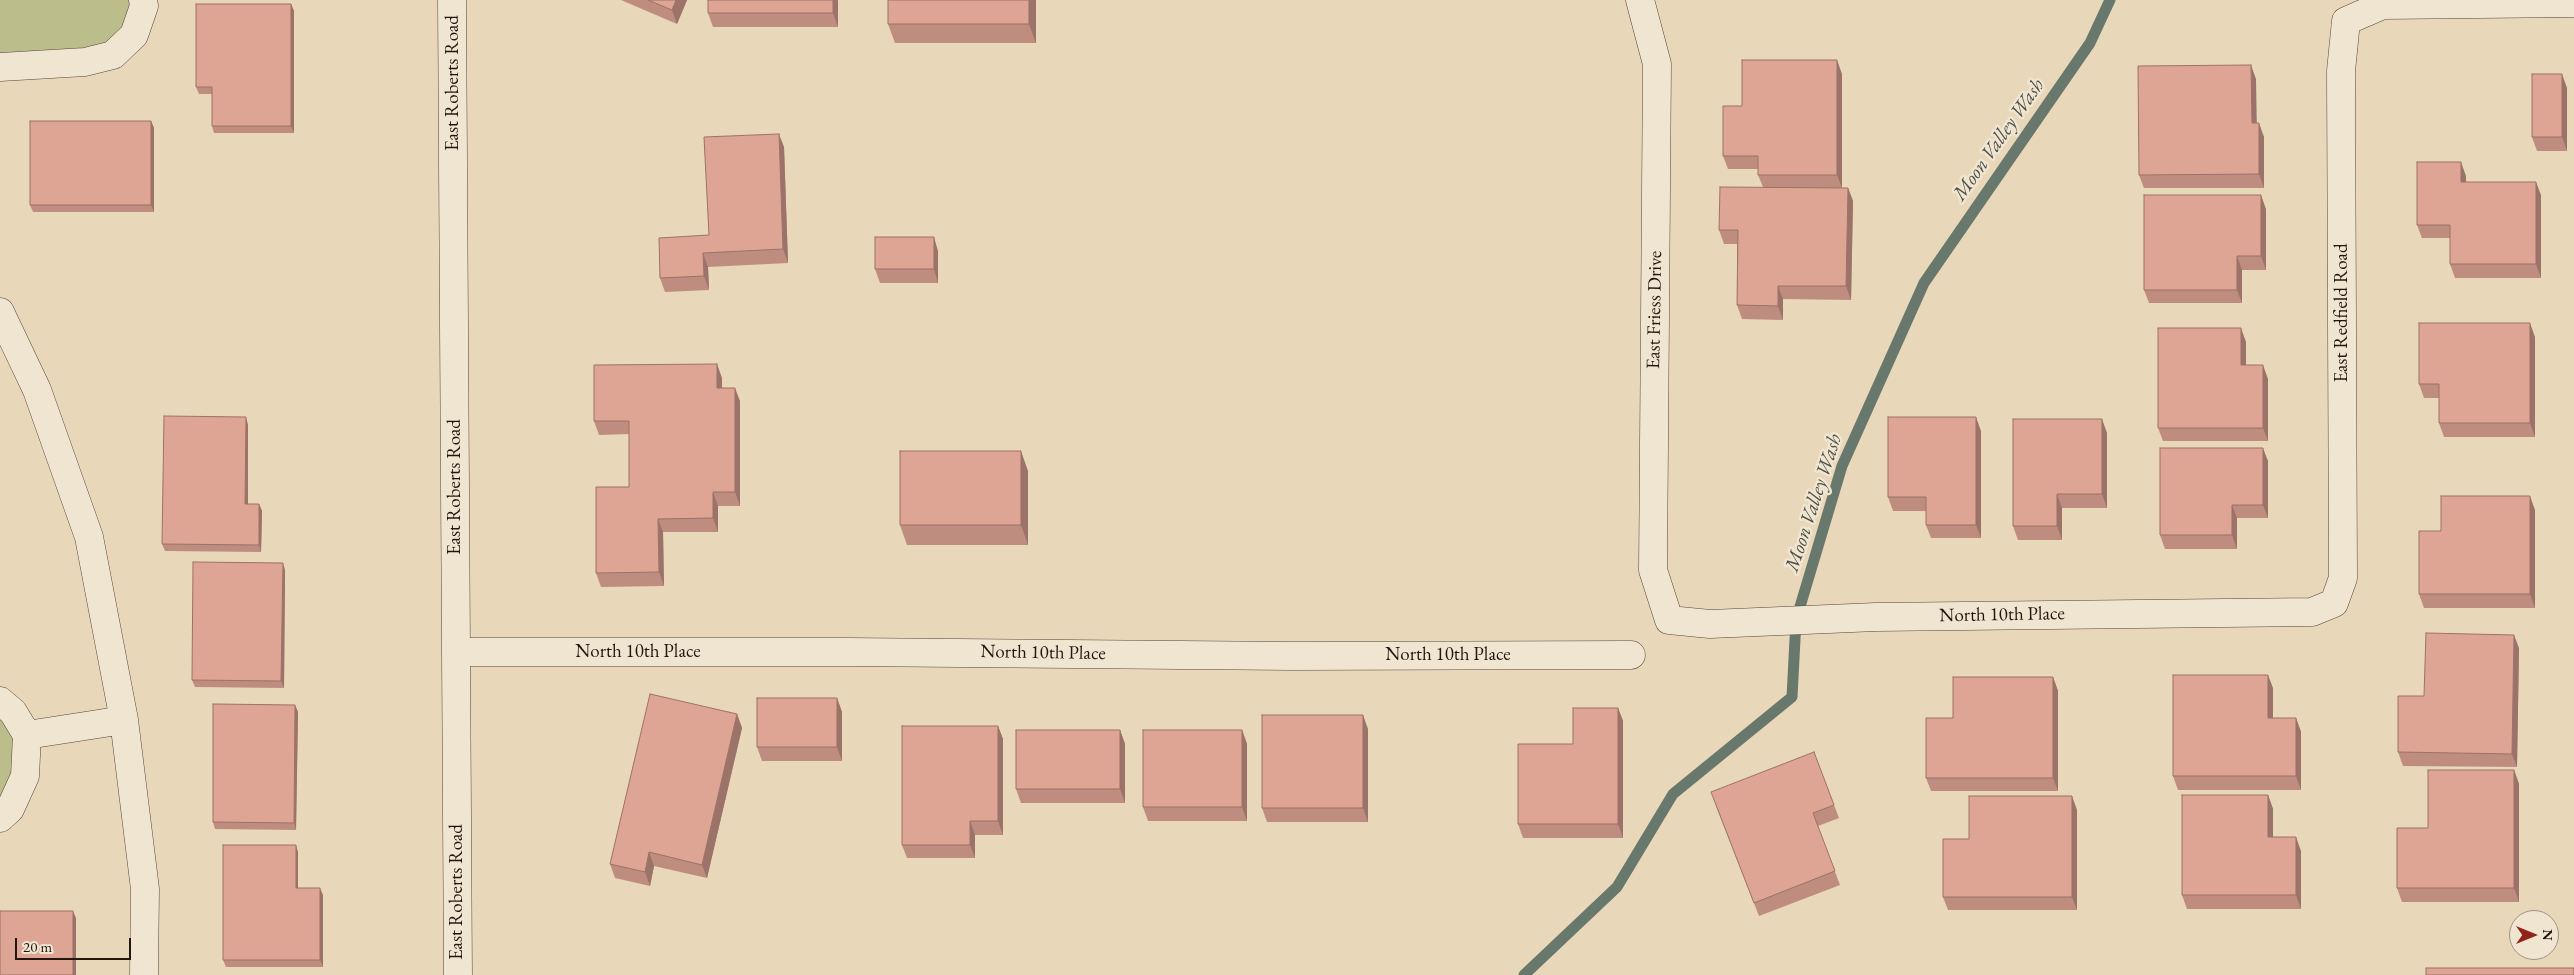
<!DOCTYPE html>
<html>
<head>
<meta charset="utf-8">
<style>
	body { margin:0 }
	#map { position:relative; width:2574px; height:975px; overflow:hidden; background:#e8d7b8; font-family:"EB Garamond",serif }
	canvas { display:block }
	.north { position:absolute; left:2509px; top:910px; width:50px; height:50px; box-sizing:border-box; background:#f0e5d1; border:1px solid #9e9283; border-radius:50%; rotate:90deg; font-size:14px; font-weight:700; line-height:20px; text-align:center; color:#23160f }
	.north::after { content:''; display:block; margin:auto; width:18px; height:22px; background:#8f2418; clip-path:polygon(50% 0,100% 100%,50% 72%,0 100%) }
	.scale { position:absolute; left:15px; top:938px; width:116px; height:22px; box-sizing:border-box; border:2px solid #23160f; border-top:0; padding-left:6px; font-size:15px; line-height:18px; white-space:nowrap; color:#23160f; -webkit-text-stroke:4px #f0e5d1; paint-order:stroke }
</style>
</head>
<body>
<div id="map">
<canvas width="2574" height="975"></canvas>
<div class="north">N</div>
<div class="scale">20 m</div>
</div>
<script>
const ctx = document.querySelector('canvas').getContext('2d');
ctx.lineJoin = 'round';
function fill(path, color) {
  ctx.fillStyle = color;
  ctx.fill(path, 'evenodd');
}
function toPath(rows) {
  const path = new Path2D();
  for (const r of rows) {
    path.moveTo(r[0], r[1]);
    for (let i = 2; i < r.length; i += 2) path.lineTo(r[i], r[i + 1]);
  }
  return path;
}
function stroke(path, color, width, dash) {
  ctx.strokeStyle = color;
  ctx.lineWidth = width;
  ctx.lineCap = dash ? 'butt' : 'round';
  ctx.setLineDash(dash || []);
  ctx.stroke(path);
}
function write(font, color, halo, rows, align = 'center') {
  ctx.font = font + ' "EB Garamond",serif';
  ctx.lineWidth = 5;
  ctx.setLineDash([]);
  ctx.textBaseline = 'middle';
  ctx.strokeStyle = halo;
  ctx.fillStyle = color;
  for (const [text, x, y, turn = 0] of rows) {
    ctx.save();
    ctx.translate(x, y);
    ctx.rotate((+turn || 0) * Math.PI / 180);
    ctx.textAlign = isNaN(turn) ? turn : align;
    if (halo) ctx.strokeText(text, 0, 0);
    ctx.fillText(text, 0, 0);
    ctx.restore();
  }
}
const green = toPath([
	[0,0,143,0,113,55,0,67],
	[0,701,27,735,0,818]
]);
const stream = toPath([
	[1524,975,1617,887,1673,794,1792,697,1796,620,1842,466,1924,283,2090,43,2110,0]
]);
const minor = toPath([
	[452,0,458,975],
	[1640,0,1657,64,1653,570,1669,620,1710,624,1876,617,2312,612,2334,603,2343,578,2341,71,2346,21,2383,5,2574,3],
	[0,67,85,62,113,55,134,35,144,6,143,0],
	[0,312,37,390,89,537,124,720,145,889,144,975],
	[456,652,847,652,1292,656,1631,655],
	[0,701,13,712,27,735,25,776,10,809,0,818],
	[27,735,124,720]
]);
const wall = toPath([
	[621,0,687,0,677,24],
	[838,0,838,27,713,27,708,13],
	[1036,0,1036,43,895,43,888,24],
	[291,4,294,11,294,133,214,133,212,126,212,94,199,94,196,87],
	[1842,74,1842,188,1848,188,1853,201,1851,300,1783,299,1783,320,1742,319,1737,305,1737,244,1724,244,1719,230,1763,187,1758,175,1758,169,1728,169,1723,156,1742,106],
	[2256,79,2256,123,2264,137,2264,188,2144,188,2139,175],
	[2567,88,2567,151,2537,151,2532,137],
	[151,121,154,128,154,212,33,212,30,205],
	[784,147,788,263,708,267,709,290,665,292,660,278,709,235],
	[2466,176,2466,182,2541,195,2541,278,2455,278,2450,264,2450,238,2422,238,2417,225],
	[2266,209,2266,270,2242,270,2242,303,2149,303,2144,290],
	[938,251,938,283,880,283,875,269],
	[2535,337,2535,437,2444,437,2439,423,2439,398,2424,398,2419,384],
	[2246,342,2246,365,2268,379,2268,441,2163,441,2158,428],
	[722,378,722,388,740,401,740,506,718,506,718,532,663,532,664,586,601,587,596,573,629,487,629,434,599,435,594,421],
	[248,425,248,504,259,504,262,511,261,552,165,551,162,544],
	[1981,431,1981,538,1931,538,1926,525,1926,511,1893,511,1888,497],
	[2107,433,2107,508,2062,508,2062,540,2018,540,2013,526],
	[2268,461,2268,518,2237,518,2237,549,2165,549,2160,535],
	[1028,471,1028,545,907,545,900,525],
	[2535,510,2535,608,2424,608,2419,594,2441,531],
	[285,570,284,688,195,687,192,680],
	[2519,648,2517,767,2403,766,2398,752,2424,696],
	[2053,677,2058,691,2058,791,1931,791,1926,778,1953,718],
	[2273,688,2273,718,2296,718,2301,732,2301,790,2178,790,2173,776],
	[837,698,842,712,842,761,762,761,757,747],
	[295,705,298,712,296,830,215,829,213,822],
	[1618,708,1623,721,1623,838,1523,838,1518,824,1573,744],
	[737,714,742,728,707,878,654,866,650,886,615,878,610,864],
	[998,726,1003,739,1003,835,975,835,975,858,907,858,902,845],
	[1368,729,1368,822,1267,822,1262,808],
	[1120,730,1125,744,1125,803,1021,803,1016,789],
	[1242,730,1247,744,1247,821,1148,821,1143,807],
	[1814,752,1839,818,1818,826,1840,885,1759,916,1716,806],
	[2514,770,2519,784,2519,902,2402,902,2397,888,2428,828],
	[2268,795,2273,809,2273,837,2301,851,2301,909,2187,909,2182,895],
	[2077,810,2077,910,1948,910,1943,897,1969,839],
	[298,852,298,888,323,895,323,967,226,967,223,960]
]);
const shadedWall = toPath([
	[676,0,687,0,677,24,672,10],
	[833,0,838,0,838,27,833,13],
	[1029,0,1036,0,1036,43,1029,24],
	[291,4,294,11,294,133,291,126],
	[1837,60,1842,74,1842,188,1837,175],
	[2251,65,2256,79,2257,137,2252,123],
	[2562,74,2567,88,2567,151,2562,137],
	[151,121,154,128,154,212,151,205],
	[2259,123,2264,137,2264,188,2259,174],
	[779,134,784,147,788,263,783,249],
	[2461,162,2466,176,2466,195,2461,182],
	[2536,182,2541,195,2541,278,2536,264],
	[1848,188,1853,201,1851,300,1846,286],
	[2261,195,2266,209,2266,270,2261,256],
	[934,237,938,251,938,283,934,269],
	[703,253,708,267,709,290,704,276],
	[2237,256,2242,270,2242,303,2237,290],
	[1778,286,1783,299,1783,320,1778,306],
	[2530,323,2535,337,2535,437,2530,423],
	[2241,328,2246,342,2246,379,2241,365],
	[717,364,722,378,722,401,717,388],
	[2263,365,2268,379,2268,441,2263,428],
	[735,388,740,401,740,506,735,492],
	[246,417,248,425,248,511,245,504],
	[1976,417,1981,431,1981,538,1976,525],
	[2102,419,2107,433,2107,508,2102,494],
	[2263,448,2268,461,2268,518,2263,505],
	[1021,451,1028,471,1028,545,1021,525],
	[713,492,718,506,718,532,713,518],
	[2057,494,2062,508,2062,540,2057,526],
	[2530,496,2535,510,2535,608,2530,594],
	[259,504,262,511,261,552,259,545],
	[2232,505,2237,518,2237,549,2232,535],
	[658,519,663,532,664,586,659,572],
	[283,563,285,570,284,688,281,681],
	[2514,635,2519,648,2517,767,2512,754],
	[2268,675,2273,688,2273,732,2268,718],
	[2053,677,2058,691,2058,791,2053,778],
	[837,698,842,712,842,761,837,747],
	[295,705,298,712,296,830,294,823],
	[1618,708,1623,721,1623,838,1618,824],
	[737,714,742,728,707,878,702,865],
	[1363,715,1368,729,1368,822,1363,808],
	[2296,718,2301,732,2301,790,2296,776],
	[998,726,1003,739,1003,835,998,821],
	[1120,730,1125,744,1125,803,1120,789],
	[1242,730,1247,744,1247,821,1242,807],
	[2514,770,2519,784,2519,902,2514,888],
	[2268,795,2273,809,2273,851,2268,837],
	[2072,796,2077,810,2077,910,2072,897],
	[970,821,975,835,975,858,970,845],
	[2296,837,2301,851,2301,909,2296,895],
	[296,845,298,852,298,895,296,888],
	[649,852,654,866,650,886,645,872],
	[320,888,323,895,323,967,320,960],
	[73,911,76,918,76,975,73,975]
]);
const building = toPath([
	[648,0,676,0,672,10,648,0],
	[708,0,833,0,833,13,708,13,708,0],
	[888,0,1029,0,1029,24,888,24,888,0],
	[196,4,291,4,291,126,212,126,212,87,196,87,196,4],
	[1742,60,1837,60,1837,175,1758,175,1758,156,1723,156,1723,106,1742,106,1742,60],
	[2251,65,2252,123,2259,123,2259,174,2139,175,2138,66,2251,65],
	[2532,74,2562,74,2562,137,2532,137,2532,74],
	[30,121,151,121,151,205,30,205,30,121],
	[779,134,783,249,703,253,704,276,660,278,659,238,709,235,704,137,779,134],
	[2417,162,2461,162,2461,182,2536,182,2536,264,2450,264,2450,225,2417,225,2417,162],
	[1720,187,1848,188,1846,286,1778,286,1778,306,1737,305,1738,230,1719,230,1720,187],
	[2144,195,2261,195,2261,256,2237,256,2237,290,2144,290,2144,195],
	[875,237,934,237,934,269,875,269,875,237],
	[2419,323,2530,323,2530,423,2439,423,2439,384,2419,384,2419,323],
	[2158,328,2241,328,2241,365,2263,365,2263,428,2158,428,2158,328],
	[717,364,717,388,735,388,735,492,713,492,713,518,658,519,659,572,596,573,596,487,629,487,629,421,594,421,594,365,717,364],
	[164,416,246,417,245,504,259,504,259,545,162,544,164,416],
	[1888,417,1976,417,1976,525,1926,525,1926,497,1888,497,1888,417],
	[2013,419,2102,419,2102,494,2057,494,2057,526,2013,526,2013,419],
	[2160,448,2263,448,2263,505,2232,505,2232,535,2160,535,2160,448],
	[900,451,1021,451,1021,525,900,525,900,451],
	[2441,496,2530,496,2530,594,2419,594,2419,531,2441,531,2441,496],
	[193,562,283,563,281,681,192,680,193,562],
	[2426,633,2514,635,2512,754,2398,752,2398,696,2424,696,2426,633],
	[2173,675,2268,675,2268,718,2296,718,2296,776,2173,776,2173,675],
	[1953,677,2053,677,2053,778,1926,778,1926,718,1953,718,1953,677],
	[650,694,737,714,702,865,649,852,645,872,610,864,650,694],
	[757,698,837,698,837,747,757,747,757,698],
	[213,704,295,705,294,823,213,822,213,704],
	[1573,708,1618,708,1618,824,1518,824,1518,744,1573,744,1573,708],
	[1262,715,1363,715,1363,808,1262,808,1262,715],
	[902,726,998,726,998,821,970,821,970,845,902,845,902,726],
	[1016,730,1120,730,1120,789,1016,789,1016,730],
	[1143,730,1242,730,1242,807,1143,807,1143,730],
	[1814,752,1834,805,1813,813,1835,871,1754,903,1711,792,1814,752],
	[2428,770,2514,770,2514,888,2397,888,2397,828,2428,828,2428,770],
	[2182,795,2268,795,2268,837,2296,837,2296,895,2182,895,2182,795],
	[1969,796,2072,796,2072,897,1943,897,1943,839,1969,839,1969,796],
	[223,845,296,845,296,888,320,888,320,960,223,960,223,845],
	[0,911,73,911,73,975,0,975,0,911],
	[2426,968,2574,968,2574,975,2426,975,2426,968]
]);
const streetNames = [
	["East Roberts Road",453,83,-90],
	["East Friess Drive",1655,310,-89],
	["East Redfield Road",2342,313,-90],
	["East Roberts Road",455,487,-90],
	["North 10th Place",2002,615,-1],
	["North 10th Place",638,652],
	["North 10th Place",1043,653,1],
	["North 10th Place",1448,655],
	["East Roberts Road",457,892,-90]
];
const waterNames = [
	["Moon Valley Wash",1999,140,-55],
	["Moon Valley Wash",1814,503,-72]
];
fill(green, '#bbbd8b');
stroke(stream, '#69786d', 11);
stroke(minor, '#544639', 29);
stroke(minor, '#f0e5d1', 28);
fill(wall, '#bf8d7f');
fill(shadedWall, '#9b7368');
fill(building, '#dea494');
stroke(building, '#9b7368', 1);
write('19px', '#23160f', '#f0e5d1', streetNames);
write('italic 20px', '#4c4f46', '#f0e5d1', waterNames);
</script>
</body>
</html>
